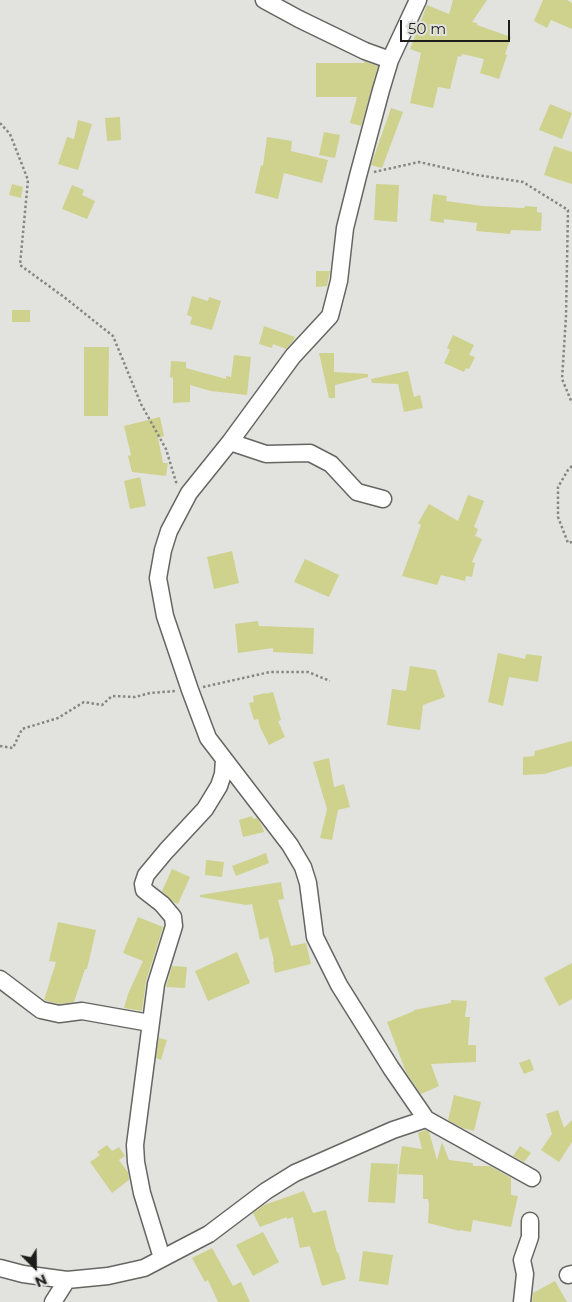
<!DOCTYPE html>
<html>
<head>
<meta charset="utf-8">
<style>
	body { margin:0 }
	#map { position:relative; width:572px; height:1302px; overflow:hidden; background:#e2e3df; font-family:Montserrat,sans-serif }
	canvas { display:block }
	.north { position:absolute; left:10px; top:1242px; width:50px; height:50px; -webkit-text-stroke:4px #e2e3df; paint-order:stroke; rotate:157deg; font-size:14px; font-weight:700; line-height:20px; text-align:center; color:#1d1d1c }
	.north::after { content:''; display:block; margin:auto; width:18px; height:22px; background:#1d1d1c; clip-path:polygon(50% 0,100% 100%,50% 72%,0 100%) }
	.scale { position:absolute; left:400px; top:20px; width:110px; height:22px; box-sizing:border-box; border:2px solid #1d1d1c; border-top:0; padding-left:6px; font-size:15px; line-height:18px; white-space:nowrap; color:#1d1d1c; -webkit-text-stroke:4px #e2e3df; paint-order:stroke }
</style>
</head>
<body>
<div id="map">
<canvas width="572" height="1302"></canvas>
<div class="north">N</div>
<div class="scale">50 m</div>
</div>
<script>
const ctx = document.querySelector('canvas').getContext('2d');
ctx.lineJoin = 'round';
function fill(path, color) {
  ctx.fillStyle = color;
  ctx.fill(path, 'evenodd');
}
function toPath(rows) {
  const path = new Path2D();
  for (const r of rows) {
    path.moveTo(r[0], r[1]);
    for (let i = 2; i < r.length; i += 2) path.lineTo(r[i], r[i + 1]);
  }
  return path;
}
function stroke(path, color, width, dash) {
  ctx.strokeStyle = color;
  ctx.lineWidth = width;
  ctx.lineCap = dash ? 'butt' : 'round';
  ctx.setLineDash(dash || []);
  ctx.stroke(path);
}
const building = toPath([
	[453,0,487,0,472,22,477,23,477,25,511,37,505,54,507,55,499,79,480,73,484,59,462,54,461,57,458,56,450,89,438,87,433,108,410,103,421,53,410,49,427,5,449,14],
	[543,0,567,0,572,3,572,29,551,20,547,28,534,21],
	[364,61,378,66,361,126,350,123,357,97,316,97,316,63,364,63],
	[550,104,572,113,562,139,539,130],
	[391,108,403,112,382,168,371,165],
	[120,117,121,140,107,141,105,118],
	[78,120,92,124,78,170,58,164,67,137,74,139],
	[324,132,340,135,335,158,319,155],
	[267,137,292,141,291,151,328,160,322,183,284,173,278,199,255,193,261,165,263,166],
	[554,146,572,152,572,184,544,175],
	[12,184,23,187,21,198,9,195],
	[376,184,399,185,397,222,374,220],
	[72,185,84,190,82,195,95,201,87,219,62,209],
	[433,194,447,196,446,201,482,206,524,208,525,206,537,207,537,212,542,213,541,231,511,230,510,234,476,231,477,223,444,219,444,223,430,221],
	[316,271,330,271,327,286,316,287],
	[192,296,208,301,209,297,221,301,212,330,190,324,192,317,187,315],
	[12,310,30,310,30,322,12,322],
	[264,326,295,337,293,341,286,349,273,344,272,348,259,344],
	[453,335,474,345,469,355,475,357,469,369,466,368,464,372,444,363,450,350,447,348],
	[84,347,109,347,108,416,84,416],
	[319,353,334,353,334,372,368,374,368,377,335,385,335,398,329,398],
	[234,355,251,357,247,395,211,391,190,385,190,402,173,403,173,378,170,377,171,361,186,362,186,368,226,379,226,376,231,377],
	[408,371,414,397,420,395,423,408,404,412,398,384,372,383,371,379],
	[160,417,164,436,158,438,163,463,168,463,166,476,132,472,128,456,131,455,124,426],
	[140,477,146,506,130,509,124,481],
	[468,495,484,501,474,527,478,529,475,536,482,539,472,562,475,563,472,577,466,576,465,581,441,575,437,585,402,576,421,525,418,523,429,504,458,521],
	[232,551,239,583,214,589,207,557],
	[305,559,339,575,329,597,294,582],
	[258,621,259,626,314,628,313,654,273,652,273,648,238,653,235,624],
	[498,653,525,659,526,654,542,656,538,682,509,677,503,706,488,702],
	[410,666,436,670,445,697,423,705,420,730,387,725,392,689,406,691],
	[273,692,281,720,278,721,285,737,269,745,260,727,258,719,254,720,249,703,254,702,253,696,265,693,265,694],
	[572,741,572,766,544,774,523,775,523,757,534,756,535,751],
	[329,758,334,787,344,784,350,807,338,810,332,840,320,838,327,809,313,762],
	[252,816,253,819,257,818,262,826,264,832,243,837,239,820],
	[266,853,269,863,236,876,232,866],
	[206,860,224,862,222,877,205,875],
	[172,869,190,877,178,904,173,902,162,891],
	[281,882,284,899,278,900,291,946,306,943,311,964,275,973,273,962,274,961,268,937,260,940,252,904,246,905,200,897,200,895],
	[138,917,163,927,146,981,142,1011,124,1008,128,994,143,961,123,953],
	[58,922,96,930,87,969,85,969,74,1002,59,1004,44,1000,56,962,49,961],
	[237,952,250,983,208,1001,195,971],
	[572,963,572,999,559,1006,544,978],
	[172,966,187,967,185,988,166,987],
	[451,1000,467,1001,465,1017,470,1017,468,1045,476,1045,476,1062,431,1064,439,1086,421,1094,406,1072,387,1022,414,1011,414,1010,451,1003],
	[159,1038,167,1040,161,1060,156,1058],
	[530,1059,534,1070,524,1074,519,1063],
	[454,1095,481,1102,474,1131,462,1128,448,1120],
	[558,1110,564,1128,572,1120,572,1142,559,1162,541,1150,552,1134,546,1114],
	[426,1130,429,1132,437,1160,442,1142,449,1160,473,1163,473,1166,490,1166,511,1178,511,1195,518,1196,511,1227,473,1220,471,1232,460,1230,460,1231,428,1223,429,1205,428,1199,423,1199,423,1175,398,1174,402,1146,422,1149,418,1133],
	[107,1145,112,1151,119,1147,125,1156,119,1160,128,1172,129,1180,112,1193,90,1162,100,1155,97,1152],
	[520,1146,531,1153,524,1162,513,1156],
	[371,1163,398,1164,395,1203,368,1202],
	[304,1191,313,1213,326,1210,337,1253,338,1252,346,1279,322,1286,310,1246,300,1248,293,1217,287,1219,287,1217,260,1227,253,1213,264,1205],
	[263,1232,279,1262,253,1276,236,1245],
	[212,1248,233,1286,241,1282,250,1302,218,1302,208,1280,205,1282,192,1258],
	[363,1251,393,1255,388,1285,359,1281],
	[555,1281,567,1302,532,1302,533,1293]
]);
const path = toPath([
	[0,123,10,134,28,180,20,265,64,297,113,336,141,404,166,449,176,482,178,484],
	[374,172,419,162,477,175,523,182,568,210,566,316,562,379,572,403],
	[572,466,568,470,558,487,558,517,568,543,572,542],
	[203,687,270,672,308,672,330,681],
	[0,746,13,748,22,729,58,718,84,702,102,705,112,696,135,697,150,693,176,691]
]);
const minor = toPath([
	[264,0,299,19,365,51,390,60],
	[418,0,390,60,381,90,358,176,345,228,339,281,330,316,293,356,230,442,189,493,169,531,163,550,158,578,165,616,190,690,208,738,290,845,303,867,308,883,315,937,339,985,391,1068,426,1119,532,1178],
	[230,442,266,454,310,453,331,464,357,492,383,499],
	[0,979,41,1010,59,1014,82,1011,150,1023],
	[162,1258,142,1193,136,1162,135,1145,156,984,174,926,173,917,162,904,144,890,143,884,146,875,166,851,205,809,219,786,223,774,224,759],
	[0,1268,23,1274,67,1280,108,1276,144,1268,209,1234,266,1191,295,1173,393,1130,426,1119],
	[568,1275,572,1274],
	[53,1302,67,1280],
	[522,1302,525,1274,522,1260,530,1237,530,1221]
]);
fill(building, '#ced28c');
stroke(minor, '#656562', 19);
stroke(path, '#868684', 2.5, [2.5, 2.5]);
stroke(minor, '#fff', 16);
</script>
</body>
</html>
